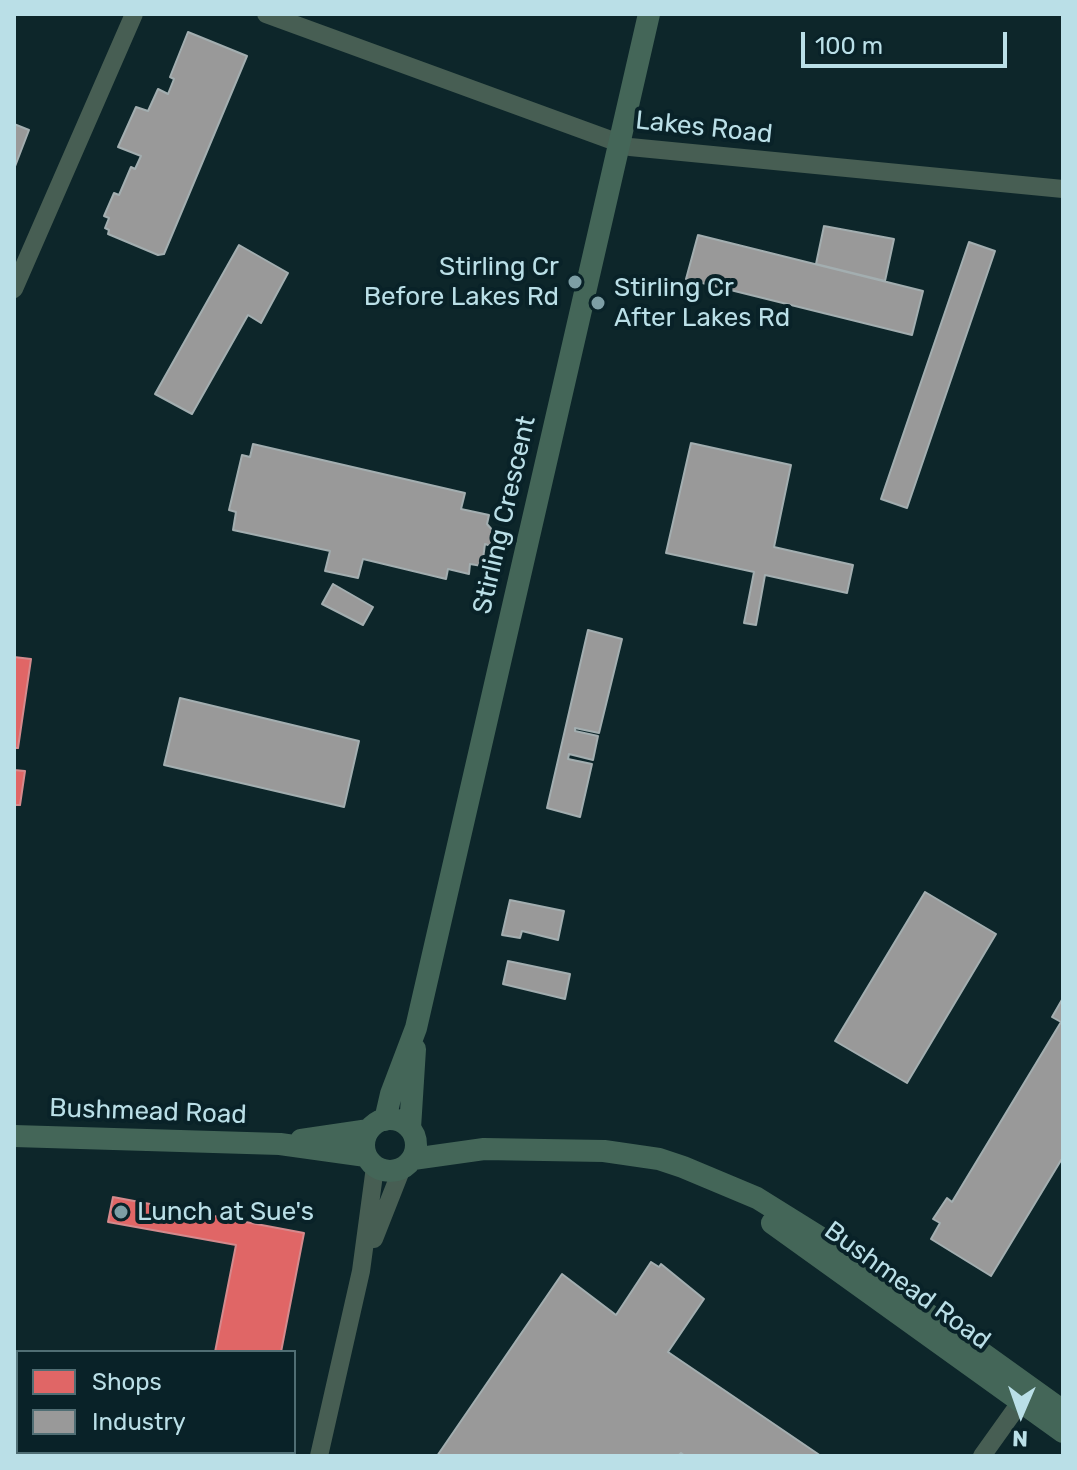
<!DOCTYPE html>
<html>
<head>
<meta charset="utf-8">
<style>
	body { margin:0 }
	#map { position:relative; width:1077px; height:1470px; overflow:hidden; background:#0d262a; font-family:Rubik,sans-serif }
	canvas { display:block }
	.frame { position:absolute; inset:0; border:16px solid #badfe7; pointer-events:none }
	.legend { position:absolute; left:16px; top:1350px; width:280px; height:104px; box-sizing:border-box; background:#092228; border:2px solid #506e74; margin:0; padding:10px 14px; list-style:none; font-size:24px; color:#badfe7 }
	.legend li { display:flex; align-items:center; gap:16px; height:40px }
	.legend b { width:40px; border:2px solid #506e74 }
	.north { position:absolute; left:981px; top:1374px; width:80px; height:80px; -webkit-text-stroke:6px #092228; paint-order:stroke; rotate:182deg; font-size:22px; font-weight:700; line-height:32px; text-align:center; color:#badfe7 }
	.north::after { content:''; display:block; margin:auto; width:28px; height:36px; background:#badfe7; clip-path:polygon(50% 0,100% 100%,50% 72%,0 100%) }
	.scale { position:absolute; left:801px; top:32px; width:206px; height:36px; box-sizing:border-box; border:4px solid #badfe7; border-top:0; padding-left:10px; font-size:24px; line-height:28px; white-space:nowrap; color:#badfe7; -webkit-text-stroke:6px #092228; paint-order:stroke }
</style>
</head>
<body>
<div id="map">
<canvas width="1077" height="1470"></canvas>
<div class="frame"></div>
<ul class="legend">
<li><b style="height:22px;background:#e06666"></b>Shops</li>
<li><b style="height:22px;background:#999"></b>Industry</li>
</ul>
<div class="north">N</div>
<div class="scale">100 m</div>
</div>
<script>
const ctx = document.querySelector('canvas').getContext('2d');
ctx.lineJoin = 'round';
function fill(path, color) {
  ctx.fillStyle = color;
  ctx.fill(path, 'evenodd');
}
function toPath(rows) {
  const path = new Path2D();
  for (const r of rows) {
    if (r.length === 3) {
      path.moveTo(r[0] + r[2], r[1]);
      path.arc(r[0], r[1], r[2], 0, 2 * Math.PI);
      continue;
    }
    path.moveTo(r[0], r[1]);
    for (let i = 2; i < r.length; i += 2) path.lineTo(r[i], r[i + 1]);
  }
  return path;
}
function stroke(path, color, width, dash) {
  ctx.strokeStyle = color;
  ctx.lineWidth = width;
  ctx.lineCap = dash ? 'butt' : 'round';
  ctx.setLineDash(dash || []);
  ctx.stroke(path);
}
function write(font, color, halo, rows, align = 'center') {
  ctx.font = font + ' Rubik,sans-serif';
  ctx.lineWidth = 8;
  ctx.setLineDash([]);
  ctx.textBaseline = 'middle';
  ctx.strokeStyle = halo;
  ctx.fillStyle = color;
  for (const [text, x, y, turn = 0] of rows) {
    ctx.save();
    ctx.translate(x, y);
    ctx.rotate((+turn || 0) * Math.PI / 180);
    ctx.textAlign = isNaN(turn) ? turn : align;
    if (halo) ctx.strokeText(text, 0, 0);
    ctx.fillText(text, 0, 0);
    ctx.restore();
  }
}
const shops = toPath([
	[14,657,31,659,18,748,14,748,14,657],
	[14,770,25,771,20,805,14,805,14,770],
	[113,1197,304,1233,281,1352,215,1352,236,1245,108,1222,113,1197]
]);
const industry = toPath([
	[188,32,247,56,164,254,158,255,108,234,109,230,105,228,109,218,104,216,114,193,119,195,131,167,135,169,141,156,118,147,136,107,148,111,158,89,168,94,174,79,170,77,188,32],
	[14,124,29,130,14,169,14,124],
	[824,226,894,239,885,281,816,264,824,226],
	[698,235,923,291,912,335,686,279,698,235],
	[969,242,995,251,907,508,881,499,969,242],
	[239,245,288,273,261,323,248,315,192,414,155,394,239,245],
	[691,443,791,465,774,547,853,565,847,593,765,575,756,625,744,623,754,572,666,553,691,443],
	[253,444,465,493,461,509,489,515,487,524,494,532,491,546,485,544,482,566,470,564,469,574,448,569,446,579,363,559,358,578,325,571,330,551,233,530,236,512,229,510,242,455,250,457,253,444],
	[333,584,373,607,363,625,322,604,333,584],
	[588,630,622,639,599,733,575,728,575,731,598,736,593,760,569,754,568,759,592,764,580,817,547,808,588,630],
	[180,698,359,741,344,807,164,765,180,698],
	[925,892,996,934,907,1083,835,1041,925,892],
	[510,900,564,911,558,940,522,931,520,938,502,935,510,900],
	[508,961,570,974,565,999,503,984,508,961],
	[1063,998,1063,1157,991,1276,931,1239,940,1223,933,1219,947,1198,952,1202,1061,1022,1052,1017,1063,998],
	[651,1262,659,1267,661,1264,704,1299,668,1352,821,1456,685,1456,681,1453,678,1456,437,1456,562,1274,616,1315,651,1262]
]);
const minor = toPath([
	[266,14,630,147,1063,189],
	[14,289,134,14],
	[374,1239,402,1168],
	[319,1456,361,1271,375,1167],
	[982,1456,1027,1393]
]);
const major = toPath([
	[390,1145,26],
	[385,1120,391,1094,416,1028,649,14],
	[410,1128,415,1049],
	[14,1136,280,1144,366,1156],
	[301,1140,369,1130],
	[413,1159,484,1149,604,1151,659,1159,683,1167,757,1198,826,1241,1063,1411],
	[772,1223,1063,1432]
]);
const markers = [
	[575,282,8,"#7d9ea5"],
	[598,303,8,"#7d9ea5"],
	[121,1212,8,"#7d9ea5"]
];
const streetNames = [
	["Lakes Road",704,128,6],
	["Stirling Crescent",505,515,-77],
	["Bushmead Road",148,1112,2],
	["Bushmead Road",907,1286,36]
];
const poiNames = [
	["Stirling Cr",559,267,"right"],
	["Before Lakes Rd",559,297,"right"],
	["Stirling Cr",614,288],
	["After Lakes Rd",614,318],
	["Lunch at Sue's",137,1212]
];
fill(shops, '#e06666');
stroke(shops, '#d58a8d', 2);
fill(industry, '#999');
stroke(industry, '#a3aeb0', 2);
stroke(minor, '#475e53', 18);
stroke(major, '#446658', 22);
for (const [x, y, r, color] of markers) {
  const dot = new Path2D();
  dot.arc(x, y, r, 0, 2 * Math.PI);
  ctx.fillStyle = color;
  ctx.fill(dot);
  stroke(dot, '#092228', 3);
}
write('26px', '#badfe7', '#092228', streetNames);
write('26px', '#badfe7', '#092228', poiNames, 'left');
</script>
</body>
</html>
